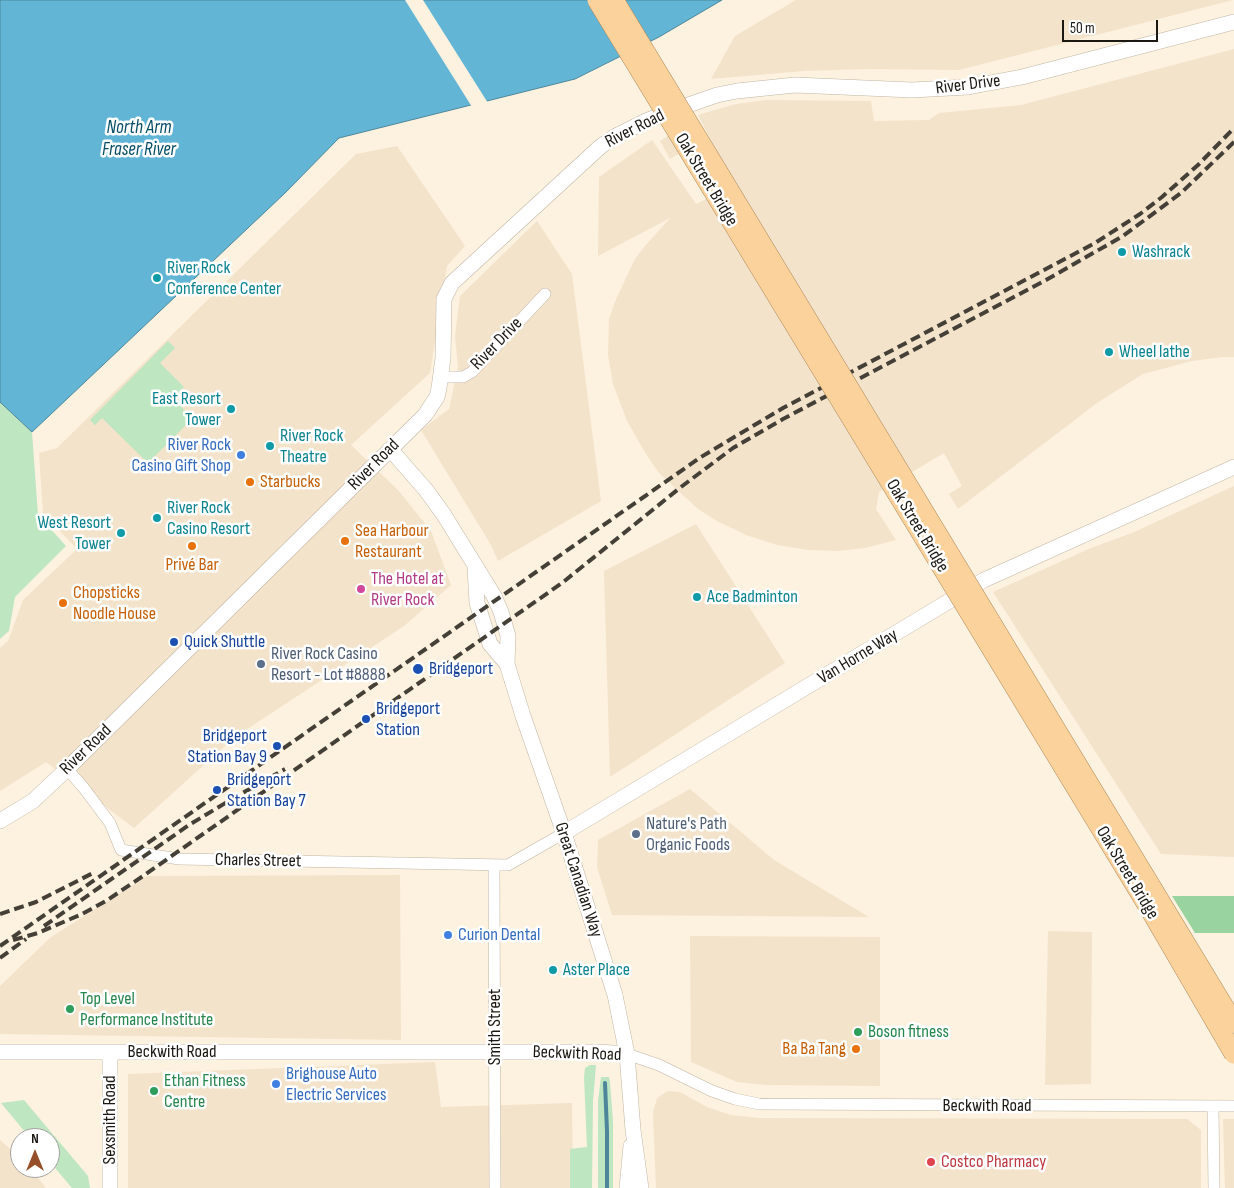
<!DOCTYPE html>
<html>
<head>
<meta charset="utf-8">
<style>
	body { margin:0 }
	#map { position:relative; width:1234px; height:1188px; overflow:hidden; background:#fdf1df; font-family:"Sofia Sans Condensed",sans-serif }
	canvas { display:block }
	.north { position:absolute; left:10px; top:1128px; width:50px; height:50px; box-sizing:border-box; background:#fff; border:1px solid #a4a2a0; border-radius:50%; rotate:0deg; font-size:14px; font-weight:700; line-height:20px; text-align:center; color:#1b1711 }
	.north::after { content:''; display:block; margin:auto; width:18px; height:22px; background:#964f28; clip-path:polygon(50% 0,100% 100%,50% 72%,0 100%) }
	.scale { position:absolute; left:1062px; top:20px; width:96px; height:22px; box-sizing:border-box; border:2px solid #1b1711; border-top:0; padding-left:6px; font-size:15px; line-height:18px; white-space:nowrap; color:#1b1711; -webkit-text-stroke:4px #fff; paint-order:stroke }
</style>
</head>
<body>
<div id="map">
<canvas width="1234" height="1188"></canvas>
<div class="north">N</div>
<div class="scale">50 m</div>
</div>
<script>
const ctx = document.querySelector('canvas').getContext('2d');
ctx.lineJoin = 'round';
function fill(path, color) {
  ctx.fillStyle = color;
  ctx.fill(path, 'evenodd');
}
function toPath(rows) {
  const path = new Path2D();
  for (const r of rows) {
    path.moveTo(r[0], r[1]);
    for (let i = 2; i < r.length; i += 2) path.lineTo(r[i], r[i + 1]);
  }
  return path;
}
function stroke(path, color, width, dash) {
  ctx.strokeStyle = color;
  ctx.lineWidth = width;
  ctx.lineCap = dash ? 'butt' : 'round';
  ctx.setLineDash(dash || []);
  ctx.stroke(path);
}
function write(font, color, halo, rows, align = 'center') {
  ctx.font = font + ' "Sofia Sans Condensed",sans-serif';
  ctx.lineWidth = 5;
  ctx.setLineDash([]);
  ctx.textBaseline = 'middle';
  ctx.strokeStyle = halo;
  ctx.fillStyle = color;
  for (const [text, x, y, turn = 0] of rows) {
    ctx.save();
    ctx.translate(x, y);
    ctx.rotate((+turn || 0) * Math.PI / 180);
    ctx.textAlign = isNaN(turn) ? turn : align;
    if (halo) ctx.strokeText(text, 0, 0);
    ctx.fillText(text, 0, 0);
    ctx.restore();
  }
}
const built = toPath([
	[796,0,1233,0,959,70,867,69,804,71,711,79,735,36],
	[1234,49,1234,357,1223,357,1192,361,1143,374,1097,403,958,509,949,494,962,486,944,453,879,492,876,509,896,540,865,548,838,551,808,550,777,545,746,535,717,521,698,509,659,473,646,454,627,421,613,384,608,355,609,319,617,297,635,259,645,246,670,218,598,256,599,177,652,140,696,204,734,186,698,115,736,104,766,100,871,101,874,121,929,120,939,113,1021,105],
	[669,135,680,153,670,159,660,141],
	[397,146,465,246,447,266,430,373,351,445,398,490,431,531,451,585,404,626,235,737,134,828,46,762,0,791,0,648,8,641,23,600,77,549,43,514,39,453,57,448,356,154],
	[537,221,572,274,601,501,498,561,491,545,421,430,449,409,458,367,455,336,460,296],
	[1234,486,1234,857,1161,854,993,592,1091,548,1132,533],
	[696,524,785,663,610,777,604,571],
	[690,789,774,860,869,917,612,915,597,867,598,840],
	[400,875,401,1040,0,1034,0,986,51,937,147,876],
	[1048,931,1092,932,1091,1084,1045,1085],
	[690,936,880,937,880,1086,767,1085,737,1082,691,1062],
	[435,1062,441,1107,572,1103,573,1188,128,1188,128,1074],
	[668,1091,680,1092,707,1107,731,1115,759,1118,1187,1119,1201,1130,1201,1188,656,1188,653,1113,657,1098],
	[1223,1119,1234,1119,1234,1188,1225,1188],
	[0,1140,20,1158,20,1168,30,1168,46,1188,0,1188]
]);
const green = toPath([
	[168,341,175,348,160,363,184,387,173,398,189,415,185,420,188,423,148,463,102,418,95,425,90,420],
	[0,402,32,432,38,515,66,546,15,597,9,631,0,639],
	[590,1065,596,1065,593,1101,592,1188,570,1188,570,1149,587,1147,584,1077,585,1068],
	[601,1077,609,1077,610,1082,613,1122,613,1188,598,1188,598,1101],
	[24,1100,88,1176,90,1188,72,1188,50,1162,50,1138,30,1138,1,1103]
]);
const forest = toPath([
	[1172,896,1234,896,1234,933,1195,933]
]);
const water = toPath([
	[0,0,722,0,659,37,575,79,339,138,285,193,32,432,0,402,0,0]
]);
const pier = toPath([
	[405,0,423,0,488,103,472,107]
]);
const stream = toPath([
	[605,1083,607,1131,607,1188]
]);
const minor = toPath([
	[442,377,463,377,472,372,545,294],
	[67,769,83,787,110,823,121,850,179,859,508,865,564,833],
	[494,865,495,1188],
	[627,1054,659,1065,712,1091,735,1099,759,1104,1234,1106],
	[1213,1106,1214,1188]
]);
const tertiary = toPath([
	[390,449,426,490,444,515,494,596,501,612,508,636,507,664,523,716,564,833,615,995,627,1054,633,1130,641,1188],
	[475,567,477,603,490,644,507,664],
	[0,821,33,801,67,769,425,415,437,397,439,388,443,358,444,299,452,283,600,147,614,137,646,121,671,111,717,95,737,91,795,85,912,90,968,87,1022,77,1234,22],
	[564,833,984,580,1234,467],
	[0,1052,598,1052,627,1054],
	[110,1188,110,1052],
	[627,1188,631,1146]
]);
const rail = toPath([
	[0,914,36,902,93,873],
	[44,926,189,825,232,799,285,769],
	[13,940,38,933,82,914,106,901,143,876,562,583,681,487,733,448,783,419,1046,280,1123,236,1181,193,1234,142],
	[0,946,701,457,783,408,1095,243,1140,214,1162,197,1198,165,1234,128],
	[0,958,26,939]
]);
const trunkBridge = toPath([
	[597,0,1149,908,1234,1054],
	[614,0,1234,1023]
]);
const markers = [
	[1122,252,5,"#0f9aa8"],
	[157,278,5,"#0f9aa8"],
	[1109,352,5,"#0f9aa8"],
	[231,409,5,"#0f9aa8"],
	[270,446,5,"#0f9aa8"],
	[241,455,5,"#3f7fe0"],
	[250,482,5,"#e8710a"],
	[157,518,5,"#0f9aa8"],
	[121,533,5,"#0f9aa8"],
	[345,541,5,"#e8710a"],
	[192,546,5,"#e8710a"],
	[361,589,5,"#d1479c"],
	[697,597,5,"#0f9aa8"],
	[63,603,5,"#e8710a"],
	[174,642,5,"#1a4fb4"],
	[261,664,5,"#5c6f8a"],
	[418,669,6,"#1a4fb4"],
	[366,719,5,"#1a4fb4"],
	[277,746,5,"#1a4fb4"],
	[217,790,5,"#1a4fb4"],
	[636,834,5,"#5c6f8a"],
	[448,935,5,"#3f7fe0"],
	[553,970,5,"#0f9aa8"],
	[70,1009,5,"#2e9e5b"],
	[858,1032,5,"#2e9e5b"],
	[856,1049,5,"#e8710a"],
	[276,1084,5,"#3f7fe0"],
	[154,1091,5,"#2e9e5b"],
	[931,1162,5,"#e0444e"]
];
const streetNames = [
	["River Drive",968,85,-7],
	["River Road",635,129,-27],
	["Oak Street Bridge",706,180,59],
	["River Drive",497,344,-46],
	["River Road",374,465,-45],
	["Oak Street Bridge",917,526,59],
	["Van Horne Way",858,657,-31],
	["River Road",86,750,-44],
	["Charles Street",258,861,1],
	["Oak Street Bridge",1127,873,59],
	["Great Canadian Way",578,880,72],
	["Smith Street",495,1027,-90],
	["Beckwith Road",172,1052],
	["Beckwith Road",577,1054,2],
	["Beckwith Road",987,1106],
	["Sexsmith Road",110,1120,-90]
];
const cultureNames = [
	["Washrack",1132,252],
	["River Rock",167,268],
	["Conference Center",167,289],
	["Wheel lathe",1119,352],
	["East Resort",221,399,"right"],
	["Tower",221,420,"right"],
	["River Rock",280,436],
	["Theatre",280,457],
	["River Rock",167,508],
	["Casino Resort",167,529],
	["West Resort",111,523,"right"],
	["Tower",111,544,"right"],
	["Ace Badminton",707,597],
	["Aster Place",563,970]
];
const shopNames = [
	["River Rock",231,445,"right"],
	["Casino Gift Shop",231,466,"right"],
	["Curion Dental",458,935],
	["Brighouse Auto",286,1074],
	["Electric Services",286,1095]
];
const foodNames = [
	["Starbucks",260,482],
	["Sea Harbour",355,531],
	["Restaurant",355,552],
	["Privé Bar",192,565,"center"],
	["Chopsticks",73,593],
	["Noodle House",73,614],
	["Ba Ba Tang",846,1049,"right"]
];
const hotelNames = [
	["The Hotel at",371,579],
	["River Rock",371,600]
];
const transitNames = [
	["Quick Shuttle",184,642],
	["Bridgeport",429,669],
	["Bridgeport",376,709],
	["Station",376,730],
	["Bridgeport",267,736,"right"],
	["Station Bay 9",267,757,"right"],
	["Bridgeport",227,780],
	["Station Bay 7",227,801]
];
const serviceNames = [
	["River Rock Casino",271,654],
	["Resort - Lot #8888",271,675],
	["Nature's Path",646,824],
	["Organic Foods",646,845]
];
const leisureNames = [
	["Top Level",80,999],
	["Performance Institute",80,1020],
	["Boson fitness",868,1032],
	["Ethan Fitness",164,1081],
	["Centre",164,1102]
];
const healthNames = [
	["Costco Pharmacy",941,1162]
];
const waterNames = [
	["North Arm",139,128],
	["Fraser River",139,150]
];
fill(built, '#f3e3cb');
fill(green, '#bde6c1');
fill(forest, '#99d3a0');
fill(water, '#63b5d5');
stroke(water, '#4d869a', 1);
fill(pier, '#fdf1df');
stroke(stream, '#4d869a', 4);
stroke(minor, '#c0b5a4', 12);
stroke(tertiary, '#c0b5a4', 16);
stroke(minor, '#fff', 11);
stroke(tertiary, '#fff', 15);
stroke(rail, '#454037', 4, [10, 5]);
stroke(trunkBridge, '#ad895c', 20, []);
stroke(trunkBridge, '#fcd29c', 19);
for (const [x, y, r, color] of markers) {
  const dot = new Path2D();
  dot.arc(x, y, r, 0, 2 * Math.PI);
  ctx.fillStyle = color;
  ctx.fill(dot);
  stroke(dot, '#fff', 2);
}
write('18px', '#1b1711', '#fff', streetNames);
write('18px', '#0d838f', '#fff', cultureNames, 'left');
write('18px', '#366cbe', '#fff', shopNames, 'left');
write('18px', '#c56008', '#fff', foodNames, 'left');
write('18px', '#b23c85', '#fff', hotelNames, 'left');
write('18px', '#164399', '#fff', transitNames, 'left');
write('18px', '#4e5e75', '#fff', serviceNames, 'left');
write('18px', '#27864d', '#fff', leisureNames, 'left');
write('18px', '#be3a42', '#fff', healthNames, 'left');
write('italic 19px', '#054d64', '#fff', waterNames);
</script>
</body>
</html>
